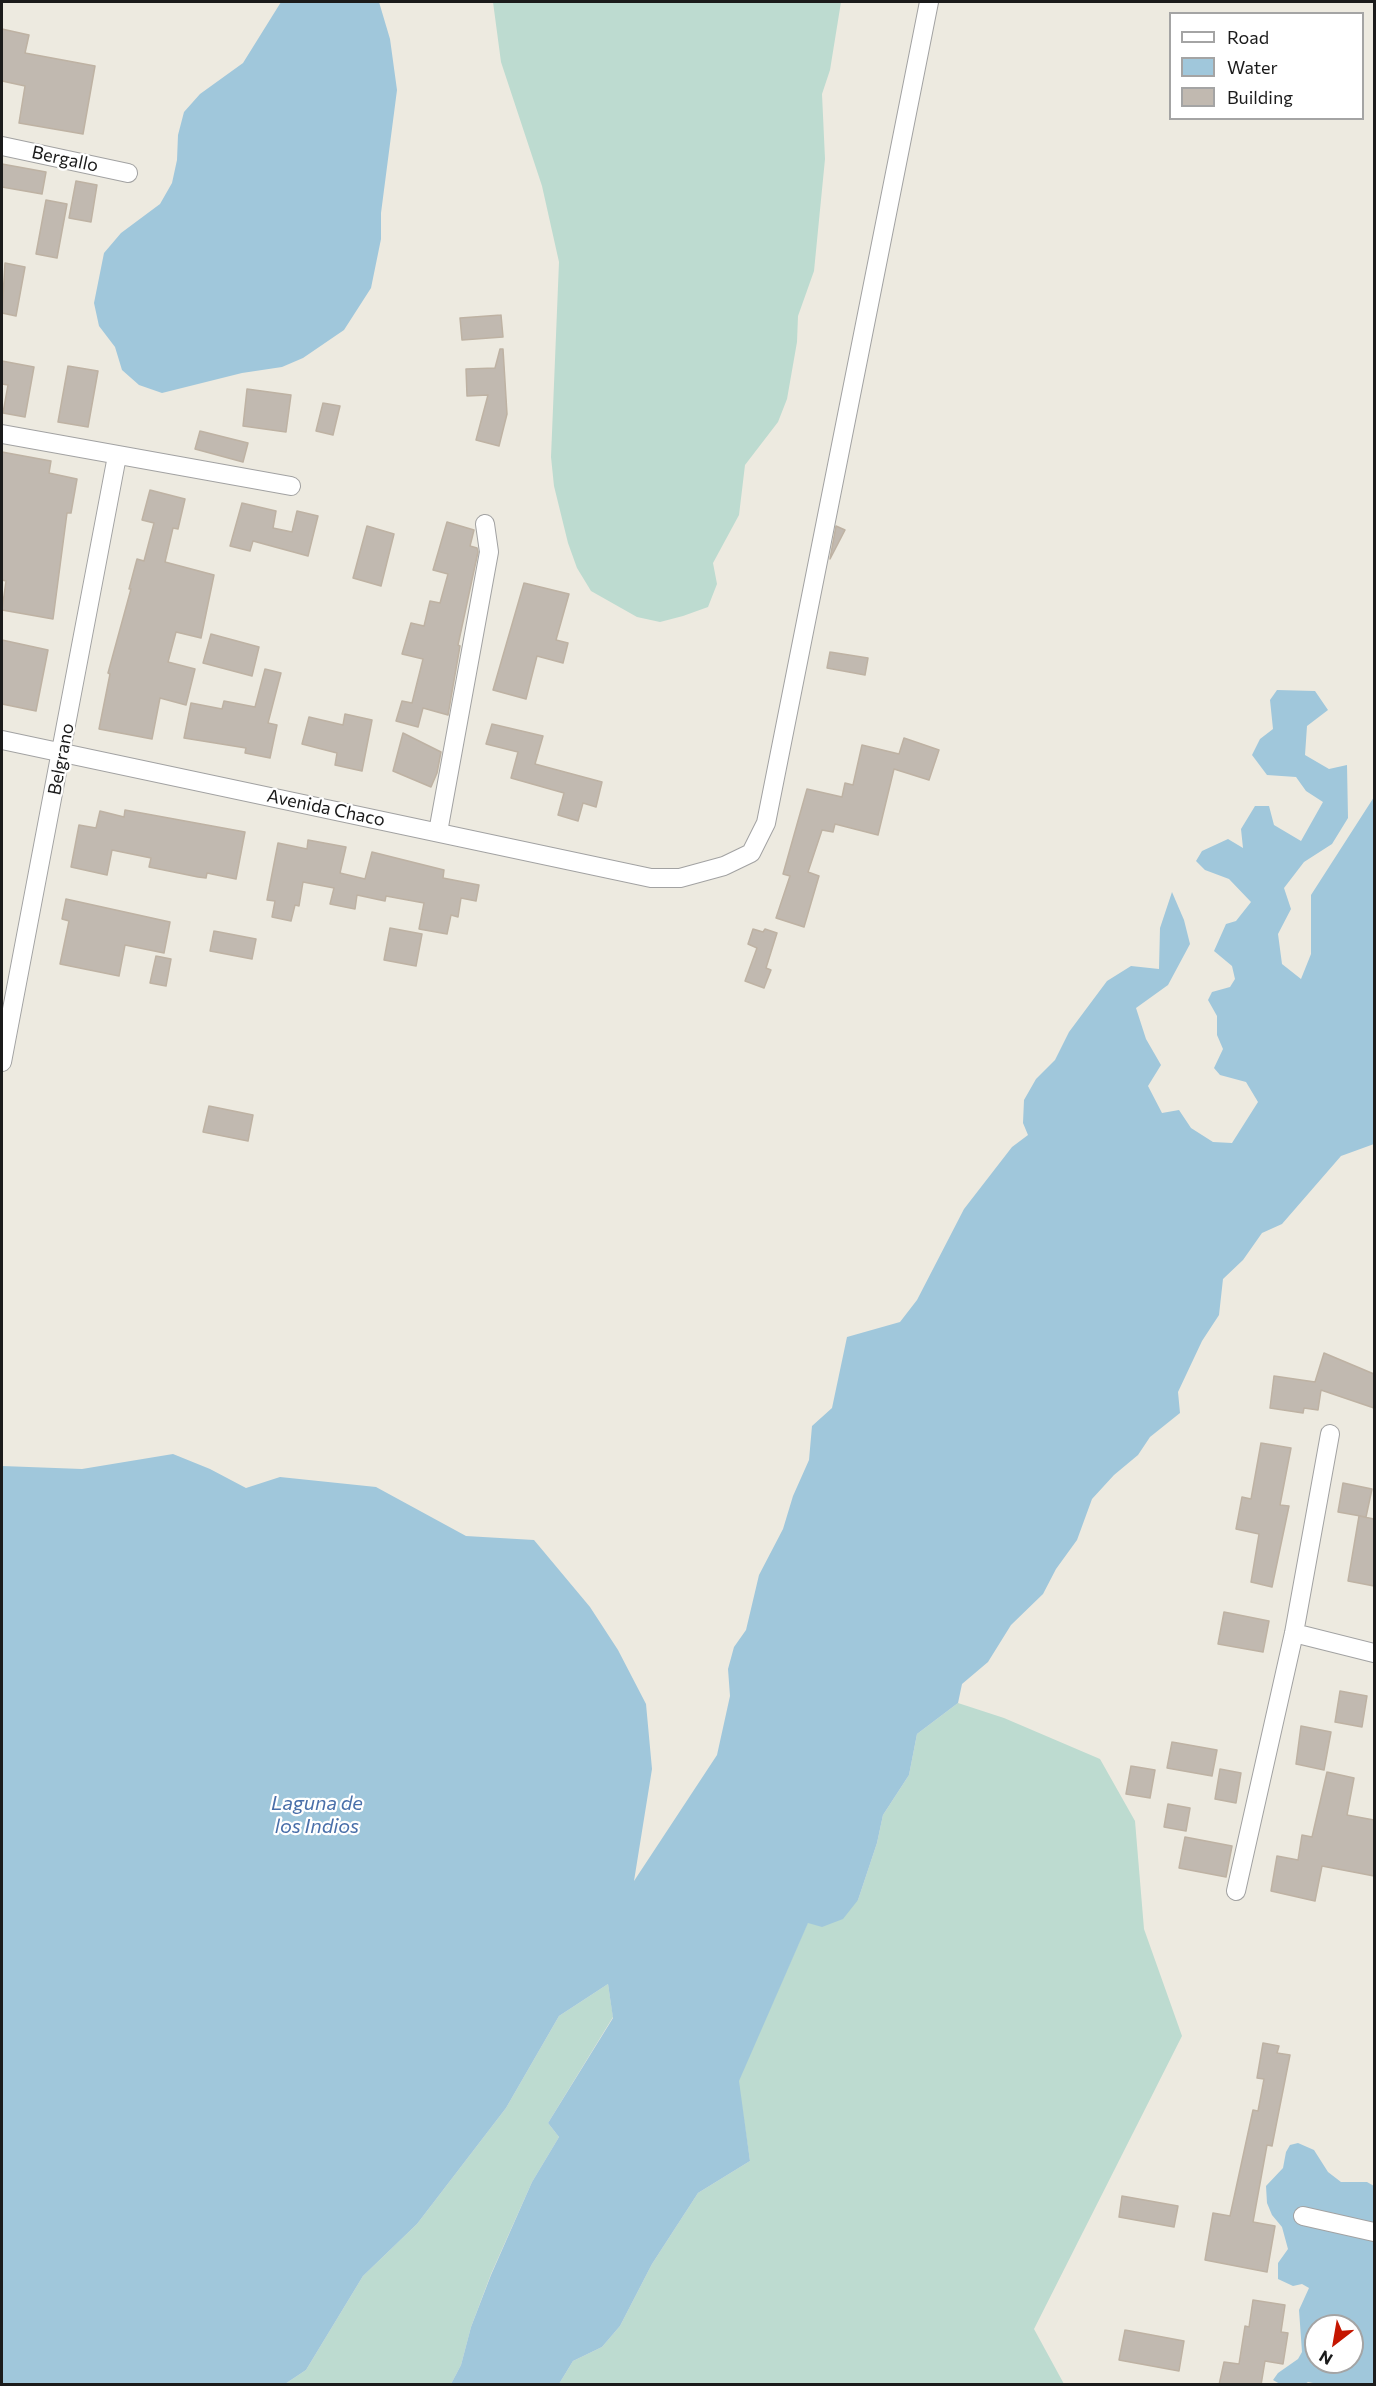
<!DOCTYPE html>
<html>
<head>
<meta charset="utf-8">
<style>
	body { margin:0 }
	#map { position:relative; width:1376px; height:2386px; overflow:hidden; background:#edeae0; font-family:Commissioner,sans-serif }
	canvas { display:block }
	.frame { position:absolute; inset:0; border:3px solid #1b1b1b; pointer-events:none }
	.legend { position:absolute; left:1169px; top:12px; width:195px; height:108px; box-sizing:border-box; background:#fff; border:2px solid #a4a4a4; margin:0; padding:8px 10px; list-style:none; font-size:18px; color:#1b1b1b }
	.legend li { display:flex; align-items:center; gap:12px; height:30px }
	.legend b { width:30px; border:2px solid #a4a4a4 }
	.north { position:absolute; left:1304px; top:2314px; width:60px; height:60px; box-sizing:border-box; background:#fff; border:2px solid #a4a4a4; border-radius:50%; rotate:211deg; font-size:16px; font-weight:700; line-height:24px; text-align:center; color:#1b1b1b }
	.north::after { content:''; display:block; margin:auto; width:21px; height:27px; background:#c51601; clip-path:polygon(50% 0,100% 100%,50% 72%,0 100%) }
</style>
</head>
<body>
<div id="map">
<canvas width="1376" height="2386"></canvas>
<div class="frame"></div>
<ul class="legend">
<li><b style="height:8px;background:#fff"></b>Road</li>
<li><b style="height:16px;background:#a0c7db"></b>Water</li>
<li><b style="height:16px;background:#c1b9b0"></b>Building</li>
</ul>
<div class="north">N</div>
</div>
<script>
const ctx = document.querySelector('canvas').getContext('2d');
ctx.lineJoin = 'round';
function fill(path, color) {
  ctx.fillStyle = color;
  ctx.fill(path, 'evenodd');
}
function toPath(rows) {
  const path = new Path2D();
  for (const r of rows) {
    path.moveTo(r[0], r[1]);
    for (let i = 2; i < r.length; i += 2) path.lineTo(r[i], r[i + 1]);
  }
  return path;
}
function stroke(path, color, width, dash) {
  ctx.strokeStyle = color;
  ctx.lineWidth = width;
  ctx.lineCap = dash ? 'butt' : 'round';
  ctx.setLineDash(dash || []);
  ctx.stroke(path);
}
function write(font, color, halo, rows, align = 'center') {
  ctx.font = font + ' Commissioner,sans-serif';
  ctx.lineWidth = 4.5;
  ctx.setLineDash([]);
  ctx.textBaseline = 'middle';
  ctx.strokeStyle = halo;
  ctx.fillStyle = color;
  for (const [text, x, y, turn = 0] of rows) {
    ctx.save();
    ctx.translate(x, y);
    ctx.rotate((+turn || 0) * Math.PI / 180);
    ctx.textAlign = isNaN(turn) ? turn : align;
    if (halo) ctx.strokeText(text, 0, 0);
    ctx.fillText(text, 0, 0);
    ctx.restore();
  }
}
const wetland = toPath([
	[493,2,841,2,830,70,822,94,825,159,814,271,798,316,797,342,787,399,778,422,745,465,739,515,713,563,717,584,708,607,683,616,660,622,637,617,591,591,577,568,568,543,554,486,551,457,559,262,542,186,501,62],
	[958,1703,1004,1718,1100,1759,1135,1821,1144,1929,1182,2036,1034,2329,1064,2384,559,2384,573,2361,602,2347,620,2326,652,2264,698,2193,750,2161,738,2081,808,1922,858,1900,877,1843,883,1815,909,1775,917,1734],
	[608,1984,613,2017,548,2123,559,2137,532,2182,491,2274,471,2327,461,2365,451,2384,285,2384,306,2370,363,2276,417,2224,506,2108,559,2016]
]);
const water = toPath([
	[281,2,379,2,390,39,397,90,381,213,381,239,371,288,344,330,303,358,282,367,242,373,162,393,139,385,122,370,115,347,99,326,94,303,104,253,121,233,160,204,172,183,177,160,178,135,184,112,200,94,243,63],
	[1277,690,1315,691,1328,710,1307,726,1305,755,1329,769,1347,765,1348,818,1332,844,1304,862,1284,888,1291,909,1278,934,1282,964,1301,979,1311,954,1311,895,1374,797,1374,1144,1341,1156,1282,1224,1262,1233,1243,1260,1223,1279,1219,1315,1202,1341,1178,1392,1180,1413,1150,1437,1138,1455,1114,1475,1092,1499,1077,1540,1056,1569,1043,1594,1011,1625,988,1662,962,1684,958,1703,917,1734,909,1775,883,1815,877,1843,858,1900,843,1919,822,1927,808,1923,739,2081,750,2161,698,2193,652,2264,620,2326,602,2347,573,2361,559,2384,451,2384,461,2365,471,2327,491,2275,532,2182,559,2137,548,2123,613,2018,608,1984,559,2016,506,2108,417,2224,363,2276,306,2370,285,2384,2,2384,2,1466,82,1469,173,1454,210,1469,246,1488,280,1477,376,1487,466,1536,534,1540,590,1607,618,1650,646,1704,652,1769,634,1881,717,1755,730,1696,728,1669,734,1647,746,1630,759,1575,783,1529,793,1496,809,1460,812,1426,832,1408,847,1337,900,1322,917,1300,964,1209,1012,1147,1028,1135,1023,1123,1024,1100,1036,1079,1055,1060,1069,1032,1107,981,1131,966,1159,969,1160,928,1172,892,1184,920,1190,944,1168,985,1136,1008,1146,1039,1161,1065,1148,1086,1162,1113,1179,1110,1191,1128,1213,1142,1232,1143,1258,1102,1246,1082,1220,1075,1214,1068,1223,1049,1217,1035,1217,1016,1208,1000,1212,992,1230,987,1235,979,1232,966,1214,951,1226,924,1236,921,1251,902,1229,879,1205,870,1196,861,1202,851,1228,839,1243,848,1241,829,1255,806,1269,806,1274,825,1301,841,1323,802,1306,791,1296,777,1267,775,1252,755,1260,739,1273,729,1270,700],
	[1298,2143,1314,2150,1328,2172,1341,2182,1367,2182,1374,2186,1374,2384,1318,2384,1308,2382,1305,2384,1280,2384,1273,2380,1278,2373,1298,2359,1302,2352,1299,2310,1309,2288,1302,2284,1293,2286,1278,2279,1278,2263,1288,2249,1282,2227,1272,2215,1267,2203,1266,2186,1283,2168,1286,2152,1290,2145],
	[1316,2326,1352,2326,1352,2362,1316,2362]
]);
const building = toPath([
	[2,29,29,35,25,53,95,66,83,134,19,123,25,86,2,81,2,29],
	[2,164,46,172,42,194,2,187,2,164],
	[76,181,97,185,91,222,69,218,76,181],
	[46,200,67,204,57,258,36,254,46,200],
	[5,263,25,267,16,316,2,313,5,263],
	[501,315,503,337,462,340,460,318,501,315],
	[500,349,503,349,507,414,499,446,476,440,488,395,467,396,466,369,495,368,500,349],
	[2,361,34,367,25,417,3,413,8,385,2,384,2,361],
	[68,366,98,371,88,427,58,422,68,366],
	[247,389,291,395,286,432,243,426,247,389],
	[323,403,340,406,333,435,316,431,323,403],
	[200,431,248,443,243,462,195,449,200,431],
	[2,452,51,461,49,473,77,479,71,513,67,513,53,619,2,610,6,581,2,580,2,452],
	[150,490,185,499,178,529,173,528,165,562,214,575,201,638,176,632,168,662,195,669,186,705,160,698,152,739,99,729,110,674,108,673,131,589,129,589,137,559,144,561,154,523,142,520,150,490],
	[242,503,276,511,273,528,292,532,297,511,318,516,308,556,253,541,250,551,230,546,242,503],
	[447,522,474,530,470,546,477,548,478,552,458,645,460,646,448,715,423,708,418,727,396,721,402,701,412,703,423,659,402,654,411,623,424,626,430,601,440,603,448,574,433,570,447,522],
	[367,526,394,534,381,586,353,578,367,526],
	[836,526,845,530,830,559,836,526],
	[524,583,569,594,556,640,568,643,563,663,537,656,526,699,493,690,524,583],
	[211,634,259,647,252,676,203,663,211,634],
	[2,640,48,650,36,711,2,704,2,640],
	[830,652,868,658,865,675,827,668,830,652],
	[265,669,281,673,268,723,277,725,270,758,245,753,246,748,184,738,191,703,222,709,224,701,255,707,265,669],
	[345,714,372,720,362,771,335,765,337,753,302,744,309,717,343,725,345,714],
	[492,724,543,736,535,764,602,782,596,807,583,803,578,821,558,815,564,793,511,778,518,752,486,744,492,724],
	[403,733,441,752,437,773,431,787,393,771,403,733],
	[904,738,939,750,929,780,894,769,878,835,835,824,833,832,822,830,808,872,819,876,804,927,776,918,790,876,783,874,807,789,842,797,845,783,853,785,862,745,899,754,904,738],
	[125,810,245,832,236,879,207,873,206,878,198,877,149,867,151,858,112,850,107,875,71,867,79,825,96,828,100,811,124,817,125,810],
	[308,840,346,847,340,873,365,879,372,852,444,870,443,878,479,885,476,901,461,898,458,917,451,915,447,934,419,929,424,903,386,896,385,901,357,895,355,909,330,904,334,888,303,882,299,906,295,905,291,921,272,917,275,901,267,900,278,843,307,849,308,840],
	[66,899,170,922,164,953,125,945,119,976,60,964,69,921,62,919,66,899],
	[390,928,422,934,416,966,384,960,390,928],
	[753,929,763,932,765,929,777,933,766,968,771,970,764,988,745,981,757,948,748,944,753,929],
	[214,931,256,939,252,959,210,951,214,931],
	[156,956,171,959,166,986,150,983,156,956],
	[209,1106,253,1115,248,1141,203,1132,209,1106],
	[1324,1353,1374,1374,1374,1408,1321,1390,1318,1410,1304,1408,1303,1413,1270,1408,1274,1376,1315,1382,1324,1353],
	[1261,1443,1291,1448,1280,1505,1289,1506,1272,1587,1251,1582,1259,1534,1236,1529,1242,1497,1251,1499,1261,1443],
	[1343,1483,1372,1489,1366,1517,1338,1512,1343,1483],
	[1359,1516,1374,1519,1374,1586,1348,1581,1359,1516],
	[1224,1612,1269,1621,1263,1652,1218,1644,1224,1612],
	[1340,1691,1367,1696,1362,1727,1335,1722,1340,1691],
	[1301,1726,1331,1732,1324,1770,1296,1764,1301,1726],
	[1172,1742,1217,1750,1212,1776,1167,1768,1172,1742],
	[1131,1766,1155,1770,1150,1798,1126,1794,1131,1766],
	[1220,1769,1241,1773,1236,1803,1215,1799,1220,1769],
	[1327,1772,1354,1778,1347,1815,1374,1820,1374,1876,1322,1866,1315,1901,1271,1891,1277,1856,1298,1860,1302,1835,1312,1837,1327,1772],
	[1168,1804,1190,1808,1186,1831,1164,1827,1168,1804],
	[1185,1837,1232,1846,1226,1877,1179,1868,1185,1837],
	[1263,2043,1279,2046,1277,2053,1290,2055,1272,2146,1267,2145,1253,2222,1275,2226,1267,2272,1205,2260,1213,2213,1230,2216,1253,2110,1258,2111,1264,2079,1257,2078,1263,2043],
	[1122,2196,1178,2206,1174,2227,1119,2217,1122,2196],
	[1253,2300,1285,2305,1281,2332,1288,2333,1283,2364,1265,2361,1261,2385,1219,2385,1224,2362,1239,2364,1245,2326,1249,2327,1253,2300],
	[1125,2330,1184,2341,1179,2371,1119,2360,1125,2330]
]);
const street = toPath([
	[2,146,128,173],
	[2,434,291,486],
	[2,740,651,878,680,878,724,866,751,853,766,823,929,2],
	[438,832,489,552,485,524],
	[2,1062,117,456],
	[1294,1633,1374,1653],
	[1236,1891,1294,1633,1330,1434],
	[1303,2216,1374,2232]
]);
const streetNames = [
	["Bergallo",65,159,12],
	["Belgrano",61,759,-79],
	["Avenida Chaco",326,808,12]
];
const waterNames = [
	["Laguna de",317,1803],
	["los Indios",317,1826]
];
fill(wetland, '#bddbd0');
fill(water, '#a0c7db');
fill(building, '#c1b9b0');
stroke(building, '#beb2a3', 1.5);
stroke(street, '#a2a2a2', 20);
stroke(street, '#fff', 18);
write('18px', '#1b1b1b', '#fff', streetNames);
write('italic 20px', '#496fa9', '#fff', waterNames);
</script>
</body>
</html>
